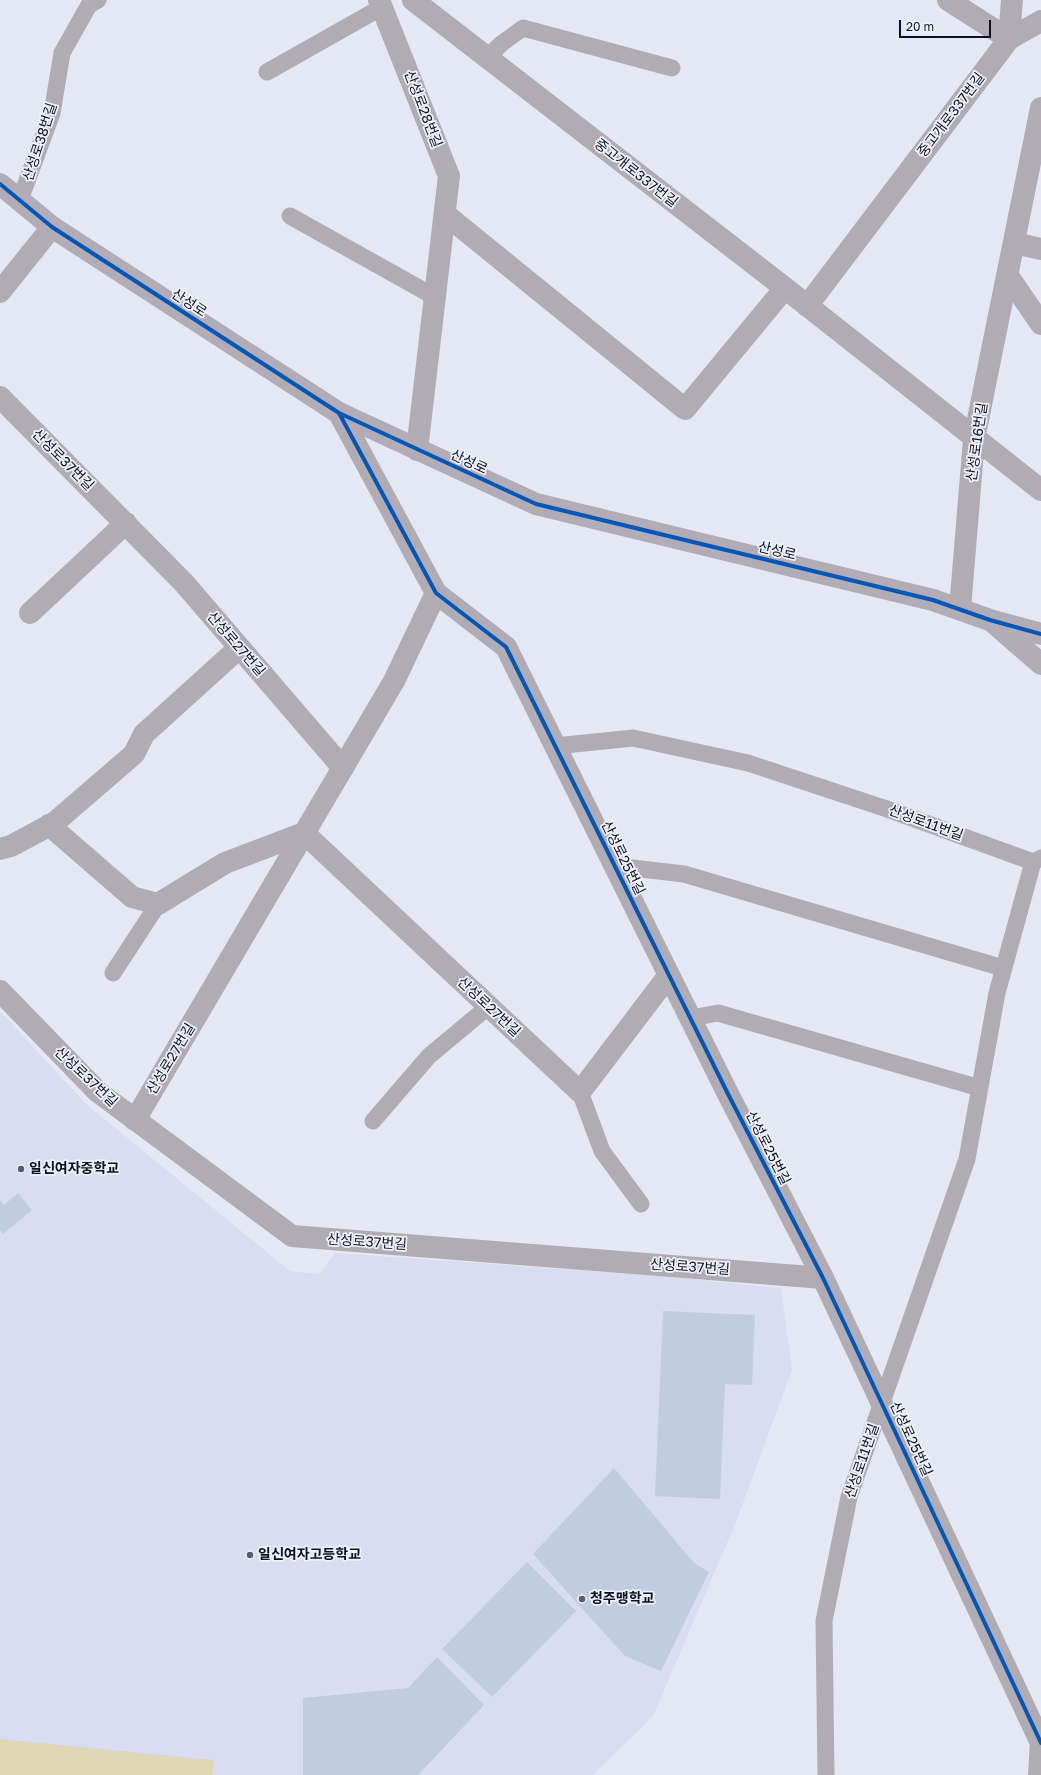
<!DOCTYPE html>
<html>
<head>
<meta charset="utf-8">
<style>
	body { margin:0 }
	#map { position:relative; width:1041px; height:1775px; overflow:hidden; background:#e4e8f5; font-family:"Golos Text",sans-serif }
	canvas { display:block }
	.scale { position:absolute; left:899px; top:20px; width:92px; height:18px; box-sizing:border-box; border:2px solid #0c1023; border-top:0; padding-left:5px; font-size:12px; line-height:14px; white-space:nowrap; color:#0c1023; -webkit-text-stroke:3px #eff2fd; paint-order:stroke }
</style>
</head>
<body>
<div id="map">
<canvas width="1041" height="1775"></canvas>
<div class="scale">20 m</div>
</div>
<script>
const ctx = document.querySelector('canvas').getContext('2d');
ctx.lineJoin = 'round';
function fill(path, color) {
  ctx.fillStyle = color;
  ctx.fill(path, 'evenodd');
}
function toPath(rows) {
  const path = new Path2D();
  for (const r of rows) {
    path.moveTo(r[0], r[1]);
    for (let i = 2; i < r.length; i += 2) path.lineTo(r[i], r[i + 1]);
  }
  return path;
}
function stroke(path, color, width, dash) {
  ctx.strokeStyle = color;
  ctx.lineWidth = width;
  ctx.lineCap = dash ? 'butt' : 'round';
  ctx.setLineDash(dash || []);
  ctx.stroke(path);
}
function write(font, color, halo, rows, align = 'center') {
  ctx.font = font + ' "Golos Text","Noto Sans KR",sans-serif';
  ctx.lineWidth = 3.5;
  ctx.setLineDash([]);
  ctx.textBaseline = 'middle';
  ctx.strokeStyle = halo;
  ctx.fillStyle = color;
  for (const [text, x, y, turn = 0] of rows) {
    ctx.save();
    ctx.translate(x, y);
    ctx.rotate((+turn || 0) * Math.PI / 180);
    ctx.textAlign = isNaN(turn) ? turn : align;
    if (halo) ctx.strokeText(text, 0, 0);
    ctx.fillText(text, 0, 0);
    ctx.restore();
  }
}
const built = toPath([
	[0,1011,86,1104,290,1271,319,1274,335,1253,650,1275,781,1288,792,1370,736,1522,653,1716,593,1775,0,1775]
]);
const green = toPath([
	[0,1739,214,1760,212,1775,0,1775]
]);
const building = toPath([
	[18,1193,32,1210,3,1234,0,1230,0,1200,4,1205],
	[663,1311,755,1315,752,1385,725,1384,720,1499,655,1496],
	[614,1468,694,1563,709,1572,661,1671,625,1656,533,1554],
	[527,1562,576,1611,492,1697,442,1649],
	[437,1657,484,1705,418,1775,303,1775,303,1698,408,1688]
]);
const lane = toPath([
	[487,58,501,44,523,28,672,68],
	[267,72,382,7],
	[20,200,52,113,62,53,89,5,98,0],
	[290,216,435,297],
	[555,746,633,738,748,763,887,809,1033,862],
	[615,866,684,874,1003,968],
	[113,973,158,904],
	[691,1018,718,1013,980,1088],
	[580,1092,602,1151,641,1204],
	[373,1121,429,1056,489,1006],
	[826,1775,824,1621,849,1497,967,1159,997,993,1033,862,1041,858]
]);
const street = toPath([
	[379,0,449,176,417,450],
	[413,0,785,288,1041,490],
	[948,0,1009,39],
	[1009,39,1012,0],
	[445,214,685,409,785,288],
	[1015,243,1041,249],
	[1008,276,1041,324],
	[0,292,52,227],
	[807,306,1009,39,1041,21],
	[0,397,184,583,343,768],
	[339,413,436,593,506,647,728,1094,823,1278,1041,1743],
	[960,609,974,439,1041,108],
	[30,613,126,523],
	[49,825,132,897,158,904,225,863,304,833,580,1092,669,975],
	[0,849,11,846,54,823,134,754,144,734,239,648],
	[0,991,98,1092,292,1236,823,1278],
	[135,1120,394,681,436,593],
	[1039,1775,1041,1741]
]);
const secondary = toPath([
	[0,184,52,227,339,413,536,504,933,600,990,620,1041,634],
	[994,623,1041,664]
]);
const cycleway = toPath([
	[0,184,52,227,339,413,536,504,933,600,990,620,1041,634],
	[339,413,436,593,506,647,728,1094,823,1278,1041,1743]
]);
const markers = [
	[21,1169,4,"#585c6c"],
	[250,1555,4,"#585c6c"],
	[582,1599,4,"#585c6c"]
];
const streetNames = [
	["산성로28번길",423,109,69],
	["중고개로337번길",951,115,-53],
	["산성로38번길",40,142,-72],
	["중고개로337번길",636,173,38],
	["산성로",189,303,33],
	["산성로16번길",977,442,-82],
	["산성로37번길",63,460,45],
	["산성로",469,462,25],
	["산성로",777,551,14],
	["산성로27번길",236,644,49],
	["산성로11번길",926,823,20],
	["산성로25번길",623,858,64],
	["산성로27번길",489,1007,43],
	["산성로27번길",171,1059,-59],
	["산성로37번길",86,1077,43],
	["산성로25번길",768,1148,63],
	["산성로37번길",367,1242,4],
	["산성로37번길",690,1267,4],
	["산성로25번길",911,1439,65],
	["산성로11번길",862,1461,-71]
];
const poiNames = [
	["일신여자중학교",29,1169],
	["일신여자고등학교",258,1555],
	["청주맹학교",590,1599]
];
fill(built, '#d8ddf1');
fill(green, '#dfd6b5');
fill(building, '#c0cde0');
stroke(lane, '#b1acb4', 17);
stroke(street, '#b1acb4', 22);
stroke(secondary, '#b1acb5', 22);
stroke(cycleway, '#0057b8', 4);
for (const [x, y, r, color] of markers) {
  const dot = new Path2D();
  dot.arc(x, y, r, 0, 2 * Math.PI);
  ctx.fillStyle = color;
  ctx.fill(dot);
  stroke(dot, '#eff2fd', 1.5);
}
write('14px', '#0c1023', '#eff2fd', streetNames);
write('bold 14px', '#0c1023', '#eff2fd', poiNames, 'left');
</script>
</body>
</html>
